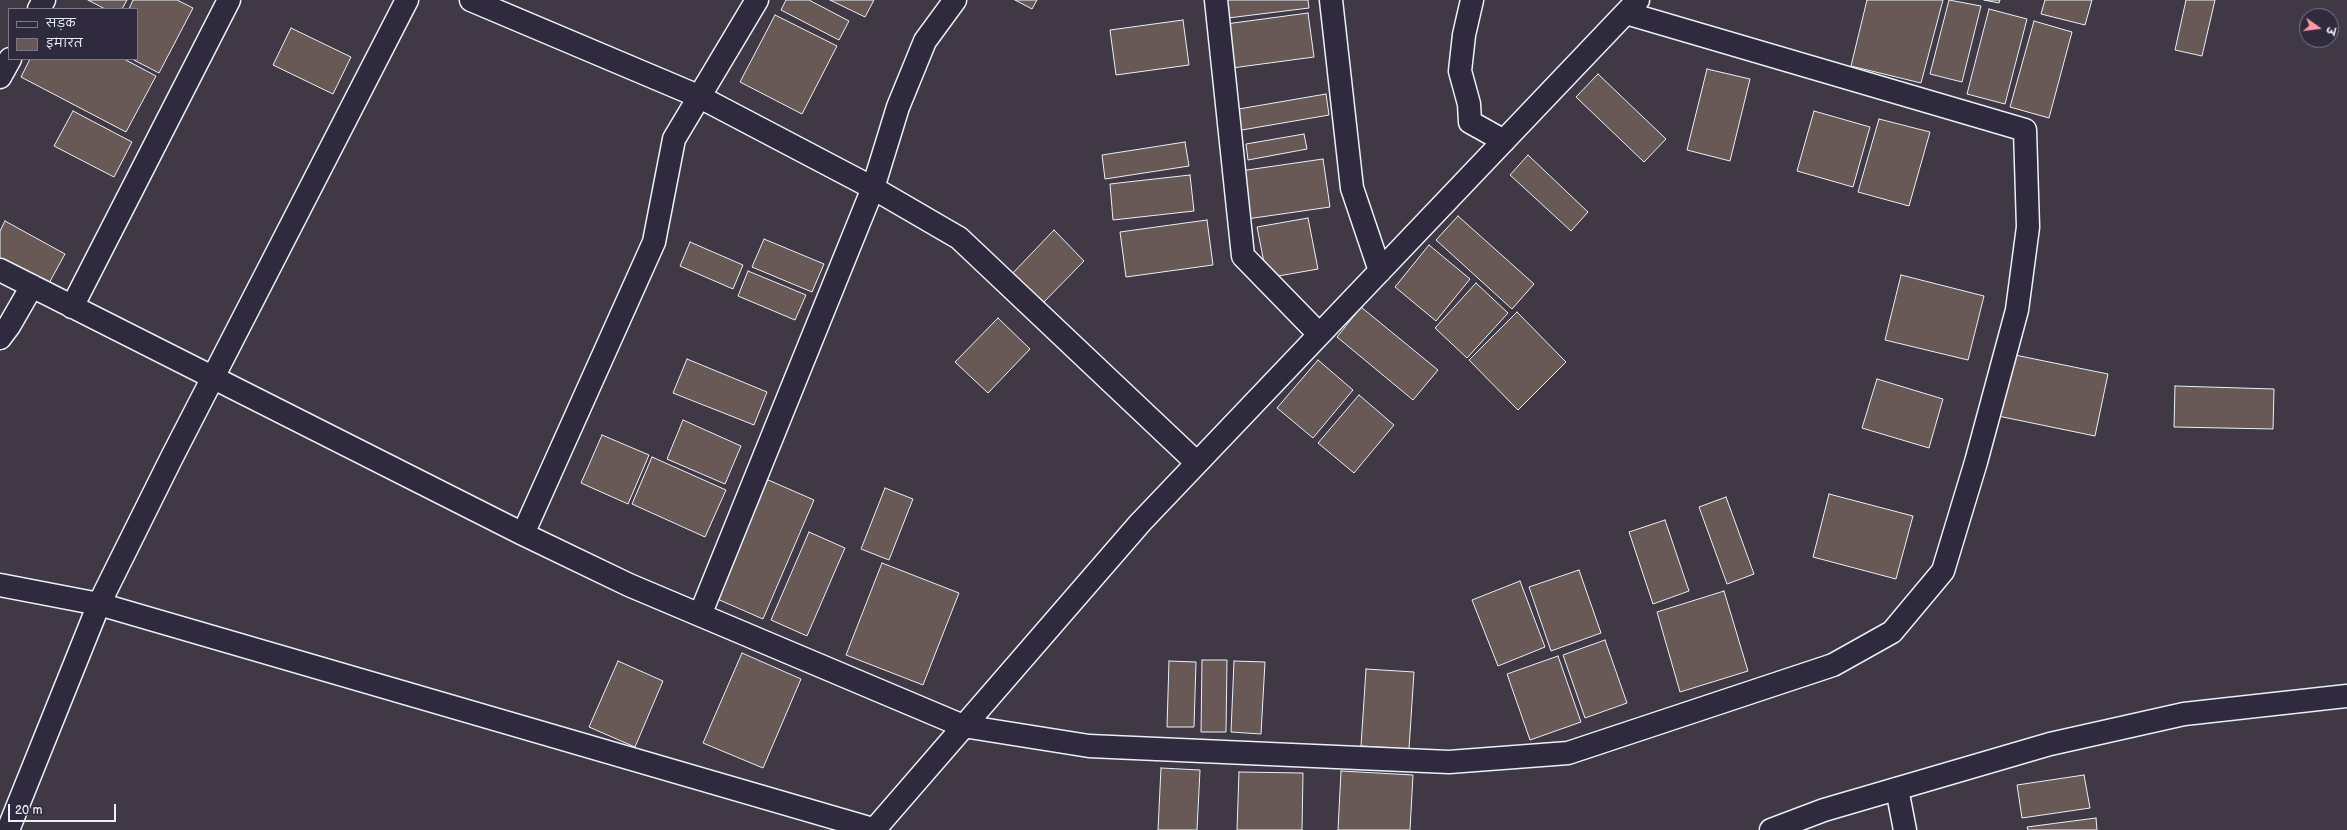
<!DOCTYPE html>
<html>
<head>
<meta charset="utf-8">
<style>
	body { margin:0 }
	#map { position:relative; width:2347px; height:830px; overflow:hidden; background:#403844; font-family:"Balsamiq Sans","Playpen Sans Deva",sans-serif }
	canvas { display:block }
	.legend { position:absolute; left:8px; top:8px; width:130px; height:52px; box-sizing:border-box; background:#2f2a3d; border:1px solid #797a88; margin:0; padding:5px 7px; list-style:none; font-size:12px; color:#e8f1f8 }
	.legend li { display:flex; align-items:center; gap:8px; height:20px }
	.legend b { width:20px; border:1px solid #797a88 }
	.north { position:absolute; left:2299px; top:8px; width:40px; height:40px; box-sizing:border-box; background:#2f2a3d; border:1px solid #797a88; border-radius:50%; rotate:104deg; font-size:11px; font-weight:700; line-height:16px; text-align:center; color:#e8f1f8 }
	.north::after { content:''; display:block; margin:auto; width:14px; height:18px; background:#ff9aa2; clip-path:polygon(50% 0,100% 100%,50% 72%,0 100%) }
	.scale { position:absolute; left:8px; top:804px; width:108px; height:18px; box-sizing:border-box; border:2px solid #e8f1f8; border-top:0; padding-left:5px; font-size:12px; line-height:14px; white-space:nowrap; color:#e8f1f8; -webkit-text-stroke:3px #2f2a3d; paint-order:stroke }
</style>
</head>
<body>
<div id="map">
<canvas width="2347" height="830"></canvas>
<ul class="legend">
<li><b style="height:5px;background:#2f2a3d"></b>सड़क</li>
<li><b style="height:11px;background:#685856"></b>इमारत</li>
</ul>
<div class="north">उ</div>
<div class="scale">20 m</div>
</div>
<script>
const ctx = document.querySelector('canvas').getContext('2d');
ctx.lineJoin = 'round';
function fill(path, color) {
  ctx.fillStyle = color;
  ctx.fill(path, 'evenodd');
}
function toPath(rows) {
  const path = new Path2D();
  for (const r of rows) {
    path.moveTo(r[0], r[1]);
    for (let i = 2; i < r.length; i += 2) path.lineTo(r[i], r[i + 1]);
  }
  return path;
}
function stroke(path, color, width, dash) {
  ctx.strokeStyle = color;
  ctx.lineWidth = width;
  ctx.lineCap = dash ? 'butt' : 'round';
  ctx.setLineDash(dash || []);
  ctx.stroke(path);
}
const building = toPath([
	[88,0,127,0,122,9,105,9,88,0],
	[133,0,177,0,193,8,159,73,132,59,137,59,137,9,129,9,133,0],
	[786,0,809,0,849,21,839,40,781,10,786,0],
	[830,0,874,0,865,17,830,0],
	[1015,0,1037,0,1032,9,1015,0],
	[1225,0,1308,0,1309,8,1228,18,1225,0],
	[1867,0,1943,0,1921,83,1851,66,1867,0],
	[1949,0,1981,6,1962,82,1930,74,1949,0],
	[1984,0,2000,0,1999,3,1984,0],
	[2045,0,2092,0,2085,25,2041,14,2045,0],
	[2186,0,2215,0,2202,56,2175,50,2186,0],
	[1989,9,2027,19,2005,104,1967,94,1989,9],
	[1308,13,1314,57,1232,68,1226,24,1308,13],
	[775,15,837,46,802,114,740,82,775,15],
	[1183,20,1189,65,1116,75,1110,30,1183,20],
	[2034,21,2072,32,2049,118,2010,107,2034,21],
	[291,28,351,57,333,94,273,65,291,28],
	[30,59,124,59,156,76,126,132,21,77,30,59],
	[1707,69,1750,79,1730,161,1687,150,1707,69],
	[1598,74,1666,139,1644,162,1576,97,1598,74],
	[1326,94,1329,115,1236,131,1233,110,1326,94],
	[73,111,132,142,114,177,54,146,73,111],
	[1814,111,1870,127,1853,187,1797,171,1814,111],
	[1879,119,1930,132,1909,206,1858,192,1879,119],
	[1304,134,1307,149,1248,160,1246,144,1304,134],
	[1185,142,1189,166,1105,179,1102,155,1185,142],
	[1528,155,1588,212,1571,231,1510,175,1528,155],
	[1323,159,1330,207,1247,219,1240,171,1323,159],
	[1190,175,1194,211,1113,220,1110,184,1190,175],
	[1458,216,1534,284,1512,309,1436,240,1458,216],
	[1308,218,1318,269,1267,278,1257,227,1308,218],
	[1207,220,1213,265,1126,277,1120,232,1207,220],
	[5,221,65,254,48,285,0,259,0,231,5,221],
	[1054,230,1084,261,1041,305,1011,275,1054,230],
	[764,239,824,264,812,292,752,267,764,239],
	[690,242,743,265,733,289,680,266,690,242],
	[1429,245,1470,279,1436,321,1395,287,1429,245],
	[748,271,806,295,795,320,738,296,748,271],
	[1901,275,1984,296,1968,360,1885,340,1901,275],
	[1476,283,1508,313,1467,358,1435,328,1476,283],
	[1361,307,1438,370,1413,400,1337,337,1361,307],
	[1517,312,1566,362,1518,410,1469,360,1517,312],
	[998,318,1030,349,988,393,955,362,998,318],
	[2010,354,2108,374,2095,436,1998,416,2010,354],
	[687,359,767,392,754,425,673,393,687,359],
	[1318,360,1353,390,1313,438,1277,408,1318,360],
	[1877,379,1943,399,1929,448,1862,428,1877,379],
	[2175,386,2274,389,2273,429,2174,427,2175,386],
	[1359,395,1394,425,1354,473,1318,443,1359,395],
	[683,420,741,446,725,484,667,459,683,420],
	[602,435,649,455,628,504,581,483,602,435],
	[652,457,726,490,705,537,632,504,652,457],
	[766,479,814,500,763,619,715,598,766,479],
	[885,488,913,499,889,560,861,549,885,488],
	[1829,494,1913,516,1896,579,1813,557,1829,494],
	[1726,497,1754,574,1727,584,1699,507,1726,497],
	[1665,520,1689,591,1653,604,1629,532,1665,520],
	[809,532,845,548,807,636,771,620,809,532],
	[882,563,959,593,923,685,846,655,882,563],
	[1579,570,1601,633,1551,651,1529,587,1579,570],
	[1520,581,1545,647,1498,666,1472,600,1520,581],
	[1724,591,1748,671,1680,692,1657,612,1724,591],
	[1605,640,1627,703,1585,718,1563,655,1605,640],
	[742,653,801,679,763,768,703,743,742,653],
	[1558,656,1581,722,1530,740,1507,674,1558,656],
	[1202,660,1227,660,1226,732,1201,732,1202,660],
	[618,661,663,681,635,747,589,727,618,661],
	[1169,661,1196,662,1194,727,1167,727,1169,661],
	[1234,661,1265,662,1261,734,1231,732,1234,661],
	[1366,669,1414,672,1409,749,1361,746,1366,669],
	[1161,768,1200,770,1197,830,1158,830,1161,768],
	[1341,771,1413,775,1410,830,1338,830,1341,771],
	[1239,772,1303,773,1302,830,1237,830,1239,772],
	[2084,775,2090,808,2022,818,2017,785,2084,775],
	[2096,818,2097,830,2028,830,2027,827,2096,818]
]);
const minor = toPath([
	[471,0,698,96,873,188,700,615],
	[955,0,925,41,898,107,873,188,959,238,1197,463],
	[1216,0,1243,256,1319,334],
	[1331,0,1352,188,1380,271],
	[1472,0,1464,35,1460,71,1469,104,1470,122,1504,141],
	[39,9,44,0],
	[0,77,10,59],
	[0,270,523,534,629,585,963,726,1089,746,1449,762,1568,753,1833,665,1892,632,1943,571,1976,462,2017,310,2028,227,2025,130,1626,13],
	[72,307,229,0],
	[0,338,9,326,32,286],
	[523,534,654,242,674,139,757,0],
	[1897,789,1905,830],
	[8,830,99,604,171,459,407,0],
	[874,830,1140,523,1638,0]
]);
const tertiary = toPath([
	[0,585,99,604,876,830],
	[1771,830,1824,810,2050,744,2184,714,2347,696]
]);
fill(building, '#685856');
stroke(building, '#e8f1f8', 1);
stroke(minor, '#e8f1f8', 25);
stroke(tertiary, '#e8f1f8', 25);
stroke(minor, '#2f2a3d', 22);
stroke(tertiary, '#2f2a3d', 22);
</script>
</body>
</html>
